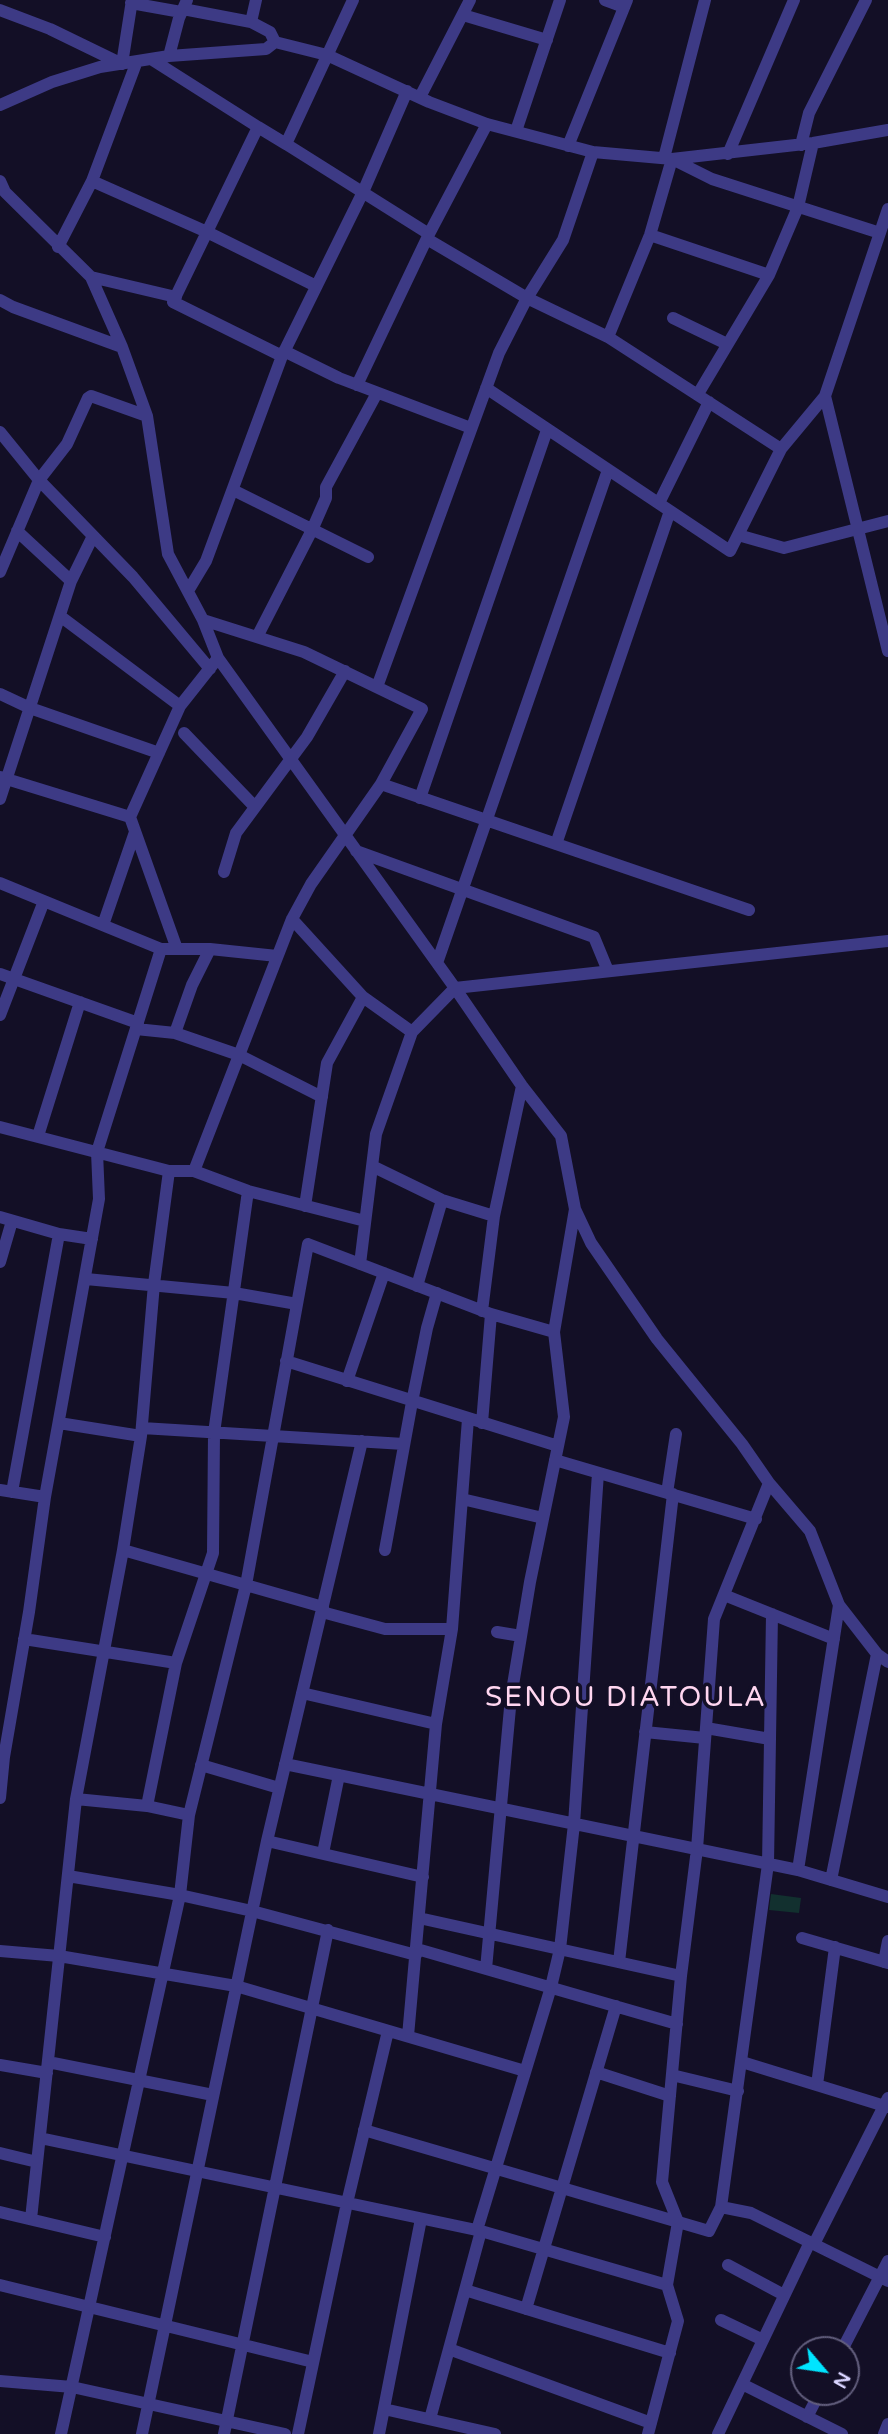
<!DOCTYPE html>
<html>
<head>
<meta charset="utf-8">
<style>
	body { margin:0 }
	#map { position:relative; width:888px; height:2434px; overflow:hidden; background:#130f26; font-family:"Varela Round",sans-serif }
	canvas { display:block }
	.north { position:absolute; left:790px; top:2336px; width:70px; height:70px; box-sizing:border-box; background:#130f26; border:2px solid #625e7d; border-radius:50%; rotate:119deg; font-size:19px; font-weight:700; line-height:28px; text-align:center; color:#d9d4ff }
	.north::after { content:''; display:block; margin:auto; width:24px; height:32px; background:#00e5ff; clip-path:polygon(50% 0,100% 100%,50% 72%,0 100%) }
</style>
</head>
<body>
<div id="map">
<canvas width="888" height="2434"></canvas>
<div class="north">N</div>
</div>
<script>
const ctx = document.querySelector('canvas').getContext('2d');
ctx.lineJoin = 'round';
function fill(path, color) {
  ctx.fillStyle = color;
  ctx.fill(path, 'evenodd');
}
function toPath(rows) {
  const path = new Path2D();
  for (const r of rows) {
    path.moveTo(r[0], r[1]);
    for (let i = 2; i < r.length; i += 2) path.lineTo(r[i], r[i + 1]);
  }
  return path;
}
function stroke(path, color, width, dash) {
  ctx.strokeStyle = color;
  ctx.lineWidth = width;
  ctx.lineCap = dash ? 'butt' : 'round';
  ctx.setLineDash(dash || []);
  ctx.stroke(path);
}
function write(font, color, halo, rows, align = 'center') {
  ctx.font = font + ' "Varela Round",sans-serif';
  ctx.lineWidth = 7;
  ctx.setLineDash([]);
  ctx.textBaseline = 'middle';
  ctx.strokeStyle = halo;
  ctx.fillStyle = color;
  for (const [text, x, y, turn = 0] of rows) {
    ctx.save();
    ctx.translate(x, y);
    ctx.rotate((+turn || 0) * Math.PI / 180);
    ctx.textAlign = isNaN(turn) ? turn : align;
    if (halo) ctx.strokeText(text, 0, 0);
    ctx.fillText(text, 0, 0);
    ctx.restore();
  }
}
const green = toPath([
	[771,1894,801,1898,799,1913,769,1910]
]);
const minor = toPath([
	[353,0,286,144,429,234],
	[605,0,624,7],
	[131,3,181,12],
	[183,9,251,22,270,32,275,42],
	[0,10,50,29,122,64,132,0],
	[463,15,547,40],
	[251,22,256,0],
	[169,56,179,18,187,0],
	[151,59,258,127],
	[420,97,470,0],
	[0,105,52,82,100,67,169,56,266,49,275,42,327,55,429,102,487,124,593,152,672,159,813,143,888,130],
	[516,131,560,0],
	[286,144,258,127,173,302,282,356,363,192,407,91],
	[801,145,809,113,866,0],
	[568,146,627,0],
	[728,154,794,0],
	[664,158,705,0],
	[0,181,5,192,91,277,122,347,147,416,168,554,203,620,218,658,455,988,522,1086,561,1136,575,1209,591,1243,657,1339,742,1444,769,1483,810,1531,839,1605,877,1654,888,1662],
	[92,181,207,232,316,286],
	[650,235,769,275],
	[427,239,527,298,608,337,781,449],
	[58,247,92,181,137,61],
	[91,277,176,297],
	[0,300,13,307,122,347],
	[673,318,727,344],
	[608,337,650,235,672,159,712,179,880,233],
	[284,351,339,378,471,428],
	[357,385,429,234,487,124],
	[486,388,730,551,781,449,825,396,888,209],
	[698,394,769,275,798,207,813,143],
	[825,396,888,651],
	[0,432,39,480,133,577,210,669],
	[233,490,368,557],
	[659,503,709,402],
	[17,531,71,581],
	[738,535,784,548,888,521],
	[0,572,39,480,67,444,88,398,91,396,147,416],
	[188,591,206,561,282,356],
	[60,616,180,706],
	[257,637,312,530,326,498,326,487,377,393],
	[377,687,499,353,527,298,563,240,593,152],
	[0,694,30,708,159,753],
	[184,733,255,807],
	[0,777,130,817],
	[381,784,749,910],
	[420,798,547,430],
	[0,799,71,581,93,536],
	[556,844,670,511],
	[356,851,594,937,608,971],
	[224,872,236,833,307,737,345,671],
	[0,883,161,949,210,949,277,956],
	[292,919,363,997,412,1032],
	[103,925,135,832],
	[177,949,130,817,180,706,218,658],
	[437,963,608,470],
	[0,974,138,1023],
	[0,1015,44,901],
	[136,1029,175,1033,239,1055,322,1097],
	[175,1033,192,985,210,949],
	[0,1127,169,1171,194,1171,248,1191,365,1221],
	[38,1136,80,1002],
	[372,1166,442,1200,494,1216],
	[194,1171,292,919,311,884,381,784,422,709,304,652,203,620],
	[305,1206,327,1063,363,997],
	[0,1217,59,1234,92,1239],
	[0,1262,12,1221],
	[360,1264,376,1134,412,1032,455,988,888,941],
	[86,1279,234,1293,297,1304],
	[417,1286,442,1200],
	[482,1311,494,1216,522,1086],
	[286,1361,558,1446],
	[347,1381,384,1273],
	[59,1423,141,1436],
	[482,1423,491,1314],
	[142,1428,404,1444],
	[555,1460,756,1519],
	[0,1490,45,1497],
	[12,1492,59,1234],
	[667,1493,676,1434],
	[462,1499,543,1518],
	[123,1550,323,1607],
	[385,1550,412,1402,427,1328,437,1293],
	[724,1595,834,1639],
	[322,1612,385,1629,452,1629],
	[497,1632,521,1636],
	[24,1639,176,1663],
	[302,1693,436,1724],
	[706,1728,770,1739],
	[645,1732,705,1738],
	[285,1764,798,1870,888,1897],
	[201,1765,279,1788],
	[0,1798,4,1757,29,1612,45,1497,99,1199,97,1152,161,949],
	[76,1799,147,1806,176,1663,213,1553,214,1433,248,1191],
	[147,1806,189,1815],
	[267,1841,423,1877],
	[323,1853,339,1775],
	[798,1870,839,1605],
	[68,1876,180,1895,252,1911,416,1955],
	[831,1880,877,1654],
	[419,1918,681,1976],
	[802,1938,888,1963],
	[417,1949,677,2024],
	[0,1951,59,1956,236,1986,525,2071],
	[619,1962,673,1494],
	[884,1962,888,1941],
	[486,1969,511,1697,530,1582,564,1417,554,1332,575,1209],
	[408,2036,436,1724,452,1629,468,1419],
	[48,2062,213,2095],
	[742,2062,888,2107],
	[0,2065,47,2073],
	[596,2072,670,2096],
	[672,2075,738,2091],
	[817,2085,835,1947],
	[364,2130,709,2231,721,2207,751,2213,888,2281],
	[40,2138,481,2231,667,2285],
	[0,2153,37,2162],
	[721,2207,768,1864,772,1614],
	[0,2212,105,2237],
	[31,2219,76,1799,123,1550,141,1436,154,1284,169,1171],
	[477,2230,551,1987,560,1949,574,1824,598,1473],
	[814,2244,888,2098],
	[728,2265,784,2295],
	[0,2285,313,2362],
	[465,2290,670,2353],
	[526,2309,616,2006],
	[721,2320,763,2340],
	[449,2349,651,2423],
	[842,2350,888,2261],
	[0,2381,72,2387,285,2434],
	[742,2384,842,2434],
	[384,2409,495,2434],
	[807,2417,820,2392],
	[430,2419,481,2231],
	[61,2434,180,1895,189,1815,246,1585,308,1244,491,1314,554,1332],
	[142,2434,267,1841,362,1441],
	[224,2434,328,1930],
	[298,2434,347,2203,388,2031],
	[379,2434,421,2219],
	[648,2434,678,2321,667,2285,678,2222,662,2182,681,1976,697,1849,714,1619,769,1483],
	[718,2434,810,2242],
	[884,2434,888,2424]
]);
const quarterNames = [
	["SENOU DIATOULA",626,1699]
];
fill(green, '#12302f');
stroke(minor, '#3d3a85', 12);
ctx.letterSpacing = '2px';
write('28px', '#ffd6f0', '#130f26', quarterNames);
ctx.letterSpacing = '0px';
</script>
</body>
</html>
